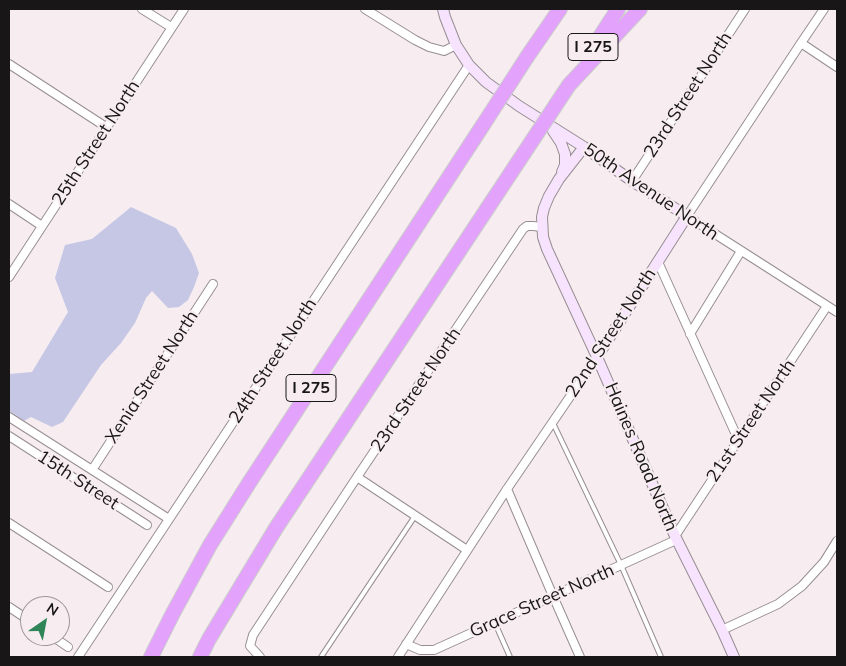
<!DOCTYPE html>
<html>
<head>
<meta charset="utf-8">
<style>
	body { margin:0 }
	#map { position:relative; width:846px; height:666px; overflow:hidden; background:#f7edf1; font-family:Mulish,sans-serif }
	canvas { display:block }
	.frame { position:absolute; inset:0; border:10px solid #191617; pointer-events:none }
	.north { position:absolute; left:20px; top:596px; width:50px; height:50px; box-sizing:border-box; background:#f7edf1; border:1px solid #9e979a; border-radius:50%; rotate:33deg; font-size:14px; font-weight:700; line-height:20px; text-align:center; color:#191617 }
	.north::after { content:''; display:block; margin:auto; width:18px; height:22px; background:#2f8458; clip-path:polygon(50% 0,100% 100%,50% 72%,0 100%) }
</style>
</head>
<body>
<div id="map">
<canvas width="846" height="666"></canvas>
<div class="frame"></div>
<div class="north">N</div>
</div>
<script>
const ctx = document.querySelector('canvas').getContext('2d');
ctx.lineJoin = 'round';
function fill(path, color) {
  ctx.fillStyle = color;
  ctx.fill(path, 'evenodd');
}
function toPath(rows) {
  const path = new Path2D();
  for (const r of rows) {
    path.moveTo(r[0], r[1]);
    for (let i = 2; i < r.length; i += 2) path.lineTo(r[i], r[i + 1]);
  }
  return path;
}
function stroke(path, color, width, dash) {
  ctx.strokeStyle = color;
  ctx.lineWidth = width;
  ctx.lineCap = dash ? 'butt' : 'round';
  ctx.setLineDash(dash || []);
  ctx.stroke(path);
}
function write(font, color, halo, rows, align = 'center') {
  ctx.font = font + ' Mulish,sans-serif';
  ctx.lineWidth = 4.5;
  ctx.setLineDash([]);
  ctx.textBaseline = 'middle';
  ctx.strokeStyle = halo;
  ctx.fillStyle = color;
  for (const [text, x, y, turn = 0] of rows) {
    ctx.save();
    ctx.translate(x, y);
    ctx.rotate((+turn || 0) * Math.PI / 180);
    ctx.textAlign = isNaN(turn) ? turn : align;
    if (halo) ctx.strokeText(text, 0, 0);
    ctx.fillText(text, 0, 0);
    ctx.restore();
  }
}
const water = toPath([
	[131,207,176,228,192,254,199,273,194,287,188,300,179,307,168,308,152,291,146,298,135,323,121,343,101,365,63,422,52,427,31,417,24,421,9,411,9,374,32,372,68,312,55,278,65,245,92,239]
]);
const lane = toPath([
	[553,423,621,565,661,657],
	[495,623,510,657],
	[321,657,415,516]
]);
const street = toPath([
	[142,9,171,27],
	[365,9,415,40,429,47,444,51,456,45],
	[824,9,801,43,687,216,837,312],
	[801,43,837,67],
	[9,64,106,127],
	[632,181,745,9],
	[9,204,42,226],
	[658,262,738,439],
	[9,277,184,9],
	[690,334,741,251],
	[9,417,169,519],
	[9,436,147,525],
	[92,470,213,284],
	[357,477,467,550],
	[507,489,553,596,580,657],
	[9,523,108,587],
	[675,536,827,306],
	[9,607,30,621],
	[722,630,778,604,802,586,824,562,837,541],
	[52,636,68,647],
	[406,644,420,650,434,650,676,540],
	[78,657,469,65],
	[260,657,250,646,253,635,357,477,523,229,527,226,533,226,542,227],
	[398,657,507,489,597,357]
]);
const secondary = toPath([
	[443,9,445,17,456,45,469,65,486,82,519,106,584,147,632,181,687,216,597,357],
	[553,131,561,143,565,154,565,165,562,172],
	[584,147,559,179,549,196,544,208,542,217,543,237,547,249,597,357,675,536,722,630,734,657]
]);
const highway = toPath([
	[588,55,618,9],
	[527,57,560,9],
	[569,85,640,9],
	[151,657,172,615,210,545,249,483,483,125],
	[200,657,209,639,276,528,524,153]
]);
const highwayBridge = toPath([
	[483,125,527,57],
	[524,153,569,85]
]);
const shields = [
	[593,47,50],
	[311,388,50]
];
const shieldNames = [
	["I 275",593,47],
	["I 275",311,388]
];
const streetNames = [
	["23rd Street North",688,95,-57],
	["25th Street North",96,143,-57],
	["50th Avenue North",651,192,34],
	["22nd Street North",611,333,-57],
	["24th Street North",273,361,-57],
	["Xenia Street North",152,377,-57],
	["23rd Street North",416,390,-56],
	["21st Street North",751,421,-56],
	["Haines Road North",641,457,67],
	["15th Street",78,480,33],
	["Grace Street North",542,601,-24]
];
fill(water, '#c5c7e4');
stroke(lane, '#978e92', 6);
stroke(street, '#978e92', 10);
stroke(secondary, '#978e92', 12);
stroke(highway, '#ccc', 16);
stroke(lane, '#fff', 4);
stroke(street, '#fff', 8);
stroke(secondary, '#f7e3fe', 10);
stroke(highway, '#e3a3fd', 14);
stroke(highwayBridge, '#ccc', 16, []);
stroke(highwayBridge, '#e3a3fd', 14);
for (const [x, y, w] of shields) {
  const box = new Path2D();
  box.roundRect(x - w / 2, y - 13.5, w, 27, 4);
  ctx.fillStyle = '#f7edf1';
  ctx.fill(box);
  stroke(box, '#191617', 1);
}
write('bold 16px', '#191617', null, shieldNames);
write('18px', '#191617', '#f7edf1', streetNames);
</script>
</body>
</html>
